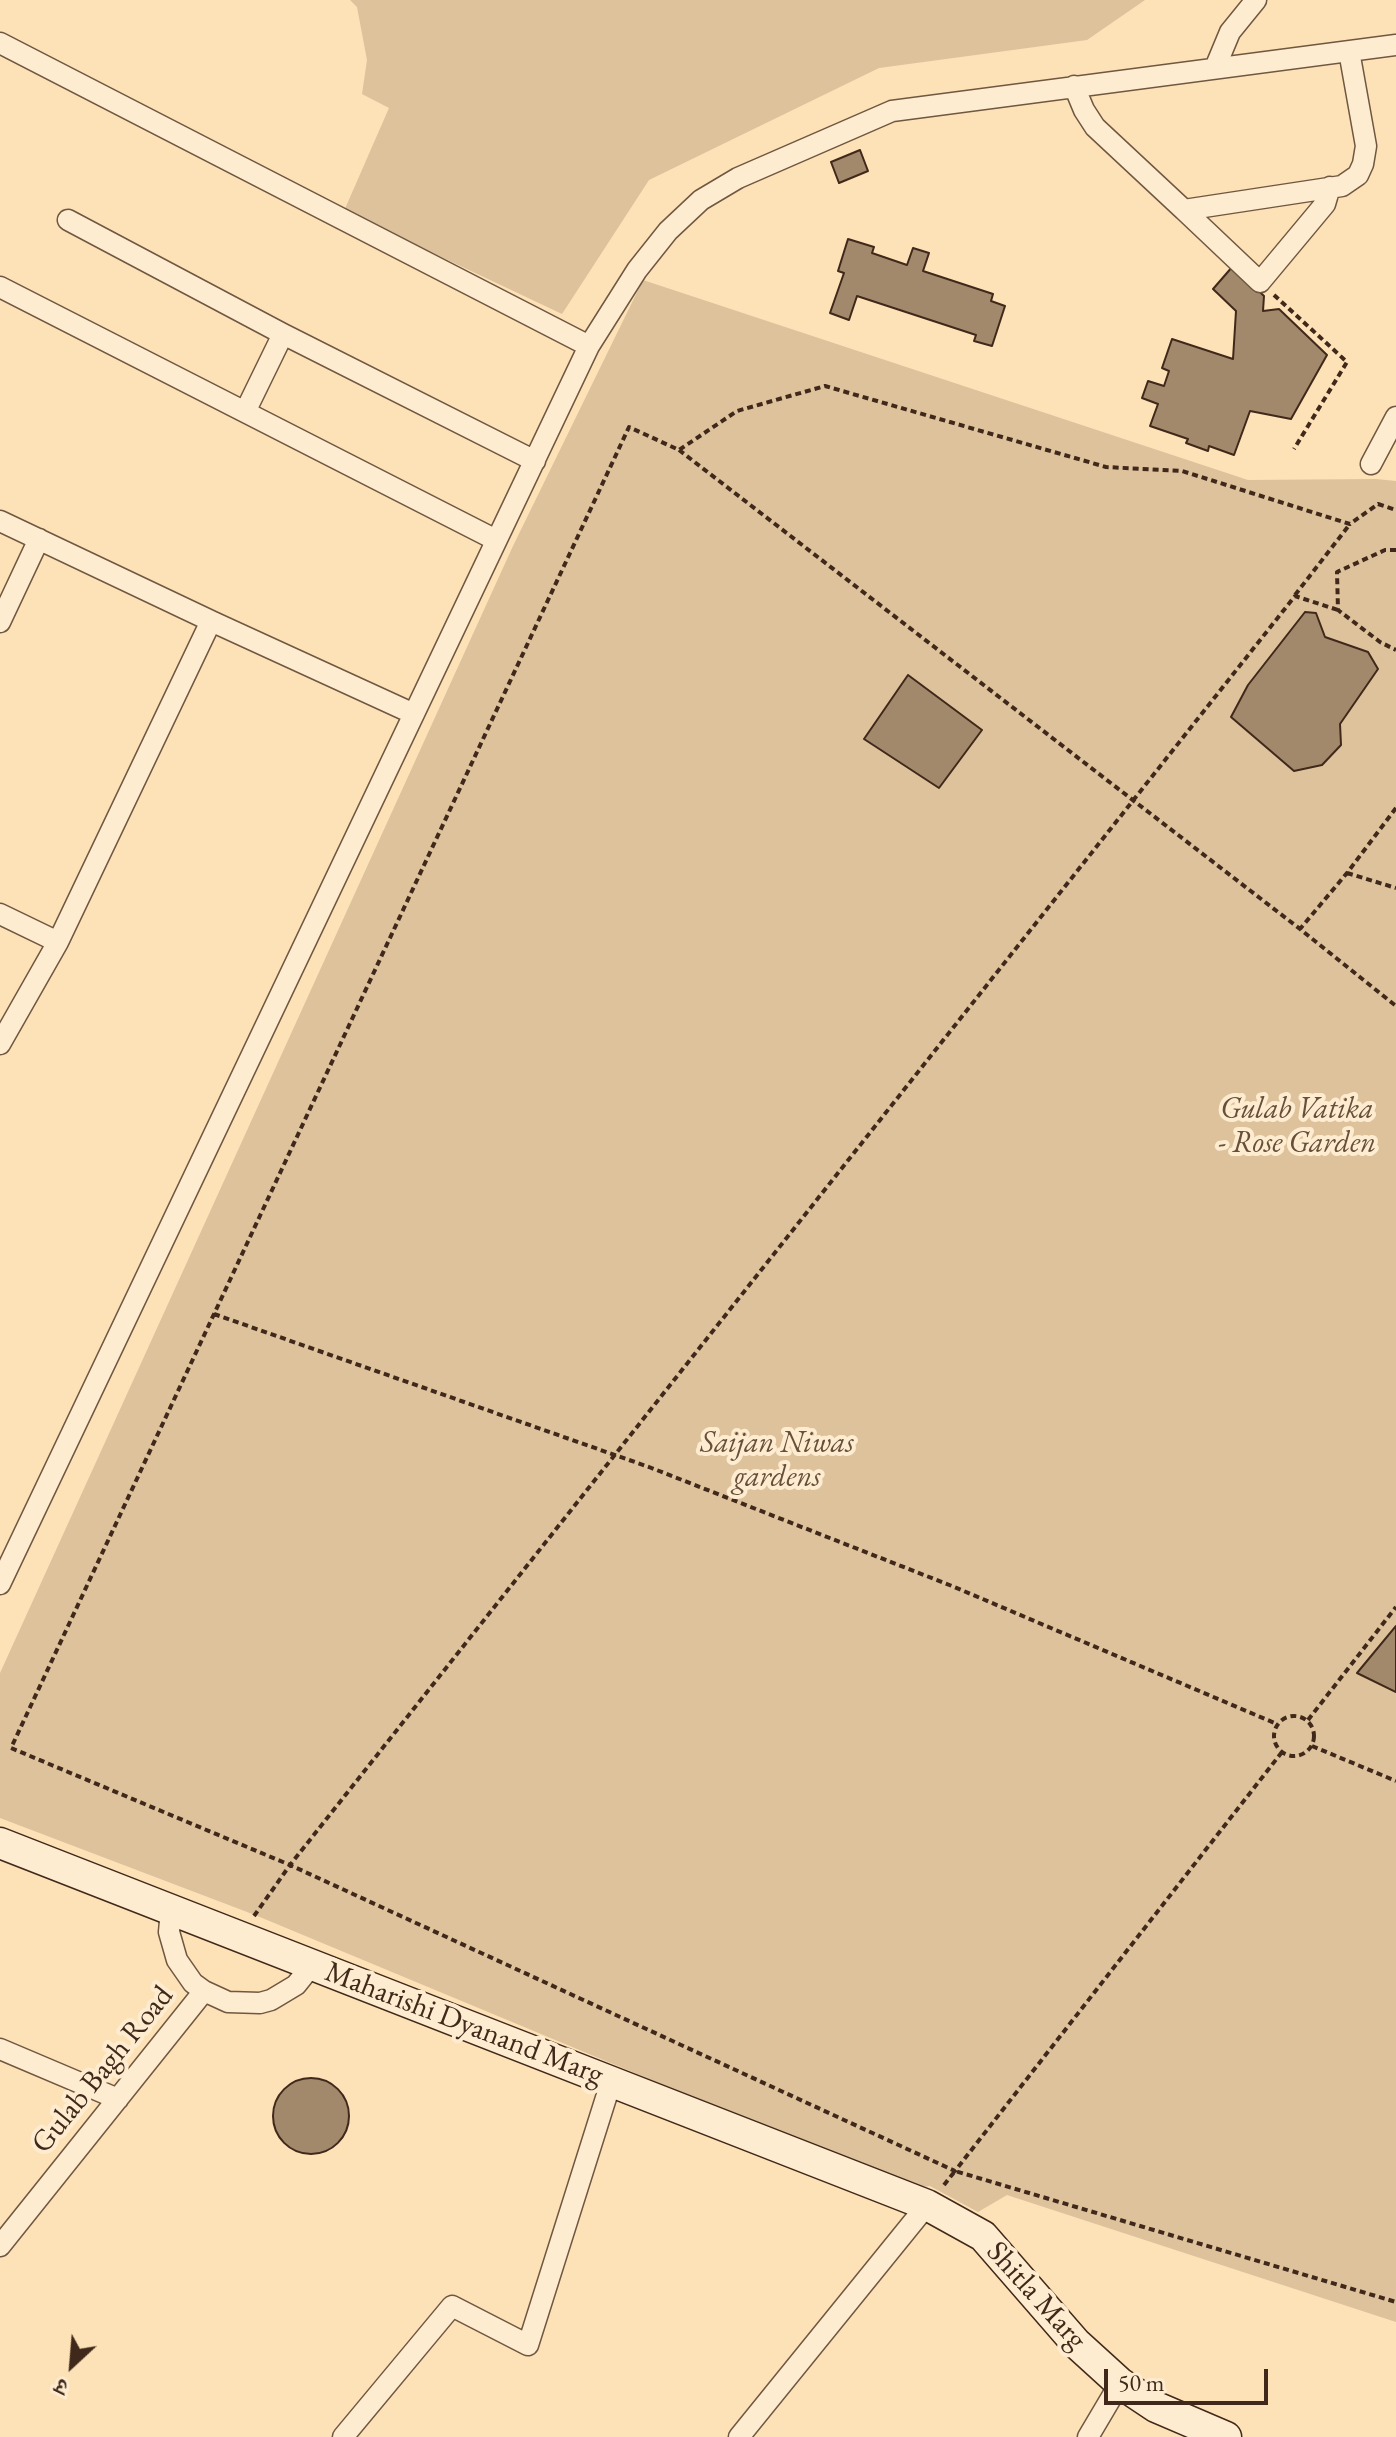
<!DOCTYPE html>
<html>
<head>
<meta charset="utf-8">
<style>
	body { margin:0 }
	#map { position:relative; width:1396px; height:2437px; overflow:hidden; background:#fde1b7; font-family:"EB Garamond","Noto Serif Devanagari",serif }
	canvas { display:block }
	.north { position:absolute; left:32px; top:2325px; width:80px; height:80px; -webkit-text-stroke:6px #feecd0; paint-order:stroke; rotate:206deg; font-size:22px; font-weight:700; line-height:32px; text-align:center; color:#40291a }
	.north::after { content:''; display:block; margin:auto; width:28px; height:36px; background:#40291a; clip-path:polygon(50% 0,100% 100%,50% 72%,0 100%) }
	.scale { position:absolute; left:1104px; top:2369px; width:164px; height:36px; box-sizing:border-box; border:4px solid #40291a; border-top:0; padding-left:10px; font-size:24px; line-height:28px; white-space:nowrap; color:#40291a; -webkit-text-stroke:6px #feecd0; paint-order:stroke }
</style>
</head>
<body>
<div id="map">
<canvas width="1396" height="2437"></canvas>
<div class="north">उ</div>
<div class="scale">50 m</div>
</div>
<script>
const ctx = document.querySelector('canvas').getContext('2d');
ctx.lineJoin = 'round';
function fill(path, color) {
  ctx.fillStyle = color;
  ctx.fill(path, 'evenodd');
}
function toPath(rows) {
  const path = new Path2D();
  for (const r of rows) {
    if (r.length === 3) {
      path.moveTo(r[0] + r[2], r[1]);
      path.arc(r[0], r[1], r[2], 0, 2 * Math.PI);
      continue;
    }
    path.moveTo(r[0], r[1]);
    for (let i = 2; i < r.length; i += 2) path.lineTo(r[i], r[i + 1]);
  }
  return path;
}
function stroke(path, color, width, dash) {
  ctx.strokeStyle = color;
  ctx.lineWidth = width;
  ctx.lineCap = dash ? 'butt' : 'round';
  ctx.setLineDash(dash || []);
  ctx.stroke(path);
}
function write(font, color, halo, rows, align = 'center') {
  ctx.font = font + ' "EB Garamond",serif';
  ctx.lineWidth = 8;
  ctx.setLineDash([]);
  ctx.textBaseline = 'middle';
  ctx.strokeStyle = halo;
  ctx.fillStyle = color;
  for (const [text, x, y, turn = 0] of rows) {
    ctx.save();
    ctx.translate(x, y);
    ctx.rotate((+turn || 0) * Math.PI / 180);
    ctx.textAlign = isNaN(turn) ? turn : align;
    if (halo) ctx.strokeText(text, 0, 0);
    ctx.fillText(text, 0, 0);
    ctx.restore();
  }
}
const green = toPath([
	[350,0,1145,0,1087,40,879,68,649,180,562,314,344,211,389,108,362,94,367,60,357,7],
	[643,280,1248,480,1376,479,1396,481,1396,2322,1007,2195,978,2212,930,2186,911,2188,255,1915,0,1818,0,1673,513,546]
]);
const building = toPath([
	[860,150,868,171,839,183,831,162,860,150],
	[848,239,874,247,872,253,907,265,913,248,929,253,923,271,993,294,991,301,1005,306,992,346,974,341,976,335,857,296,849,320,830,313,844,273,838,271,848,239],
	[1233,266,1264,296,1263,311,1279,309,1327,355,1291,419,1250,411,1234,455,1209,446,1208,451,1186,443,1188,439,1150,426,1158,404,1142,398,1148,381,1164,386,1169,371,1162,368,1172,339,1233,359,1236,311,1213,289,1233,266],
	[1305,612,1316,613,1325,637,1368,652,1378,669,1340,724,1341,745,1322,765,1294,771,1231,717,1248,685,1305,612],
	[908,675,982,730,939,788,864,739,908,675],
	[1396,1626,1396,1692,1357,1673,1396,1626],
	[311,2116,38]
]);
const path = toPath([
	[1274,295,1347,362,1294,449],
	[679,450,1300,929],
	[1396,550,1385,550,1337,572,1338,610,1380,642,1396,650],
	[1295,595,1350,524],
	[1396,808,1347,873,1300,929,1396,1006],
	[1347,873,1396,888],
	[214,1314,649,1467,952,1586,1277,1724],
	[1294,1736,20],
	[1308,1720,1396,1607],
	[1312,1746,1396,1781],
	[1282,1752,955,2171,290,1865,11,1748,629,427,679,450,737,411,825,386,1106,467,1182,471,1350,524,1378,504,1396,510],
	[254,1916,290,1865,1295,596,1338,610],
	[944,2185,955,2171,1396,2302]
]);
const street = toPath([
	[0,43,589,346],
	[1215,68,1230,32,1256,0],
	[1074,86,1084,110,1095,127,1184,210,1342,186,1358,175,1363,164,1366,146,1349,51],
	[1184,210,1260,282,1325,204,1330,187],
	[68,220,283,334,535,461],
	[0,287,496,540],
	[245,412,283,334],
	[1371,464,1396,417],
	[0,521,211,621],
	[0,622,39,539],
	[0,914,58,942,211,621,414,714],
	[0,1044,58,942],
	[0,1584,589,346,637,270,668,231,701,200,738,178,892,111,1396,45],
	[171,1910,169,1932,177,1960,193,1983,204,1991],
	[0,2049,118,2099],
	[0,2246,204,1991,228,2002,260,2003,271,2000,296,1985,312,1965],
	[343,2437,452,2306,528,2345,611,2082],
	[739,2437,927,2205],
	[1088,2437,1120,2383]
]);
const secondary = toPath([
	[0,1843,927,2205,983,2236,1076,2343,1120,2383,1156,2407,1226,2437]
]);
const parkNames = [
	["Gulab Vatika",1297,1110],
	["- Rose Garden",1297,1144],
	["Saijan Niwas",777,1444],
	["gardens",777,1478]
];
const streetNames = [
	["Maharishi Dyanand Marg",464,2024,21],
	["Gulab Bagh Road",103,2070,-51],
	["Shitla Marg",1036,2296,48]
];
fill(green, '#ddc29c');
fill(building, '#a2896c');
stroke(building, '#40291a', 2);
stroke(street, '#6f5741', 23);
stroke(secondary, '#40291a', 33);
stroke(path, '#40291a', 4, [6, 4]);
stroke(street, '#feecd0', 20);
stroke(secondary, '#feecd0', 30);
write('italic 30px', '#674f3a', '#feecd0', parkNames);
write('30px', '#40291a', '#feecd0', streetNames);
</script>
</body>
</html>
